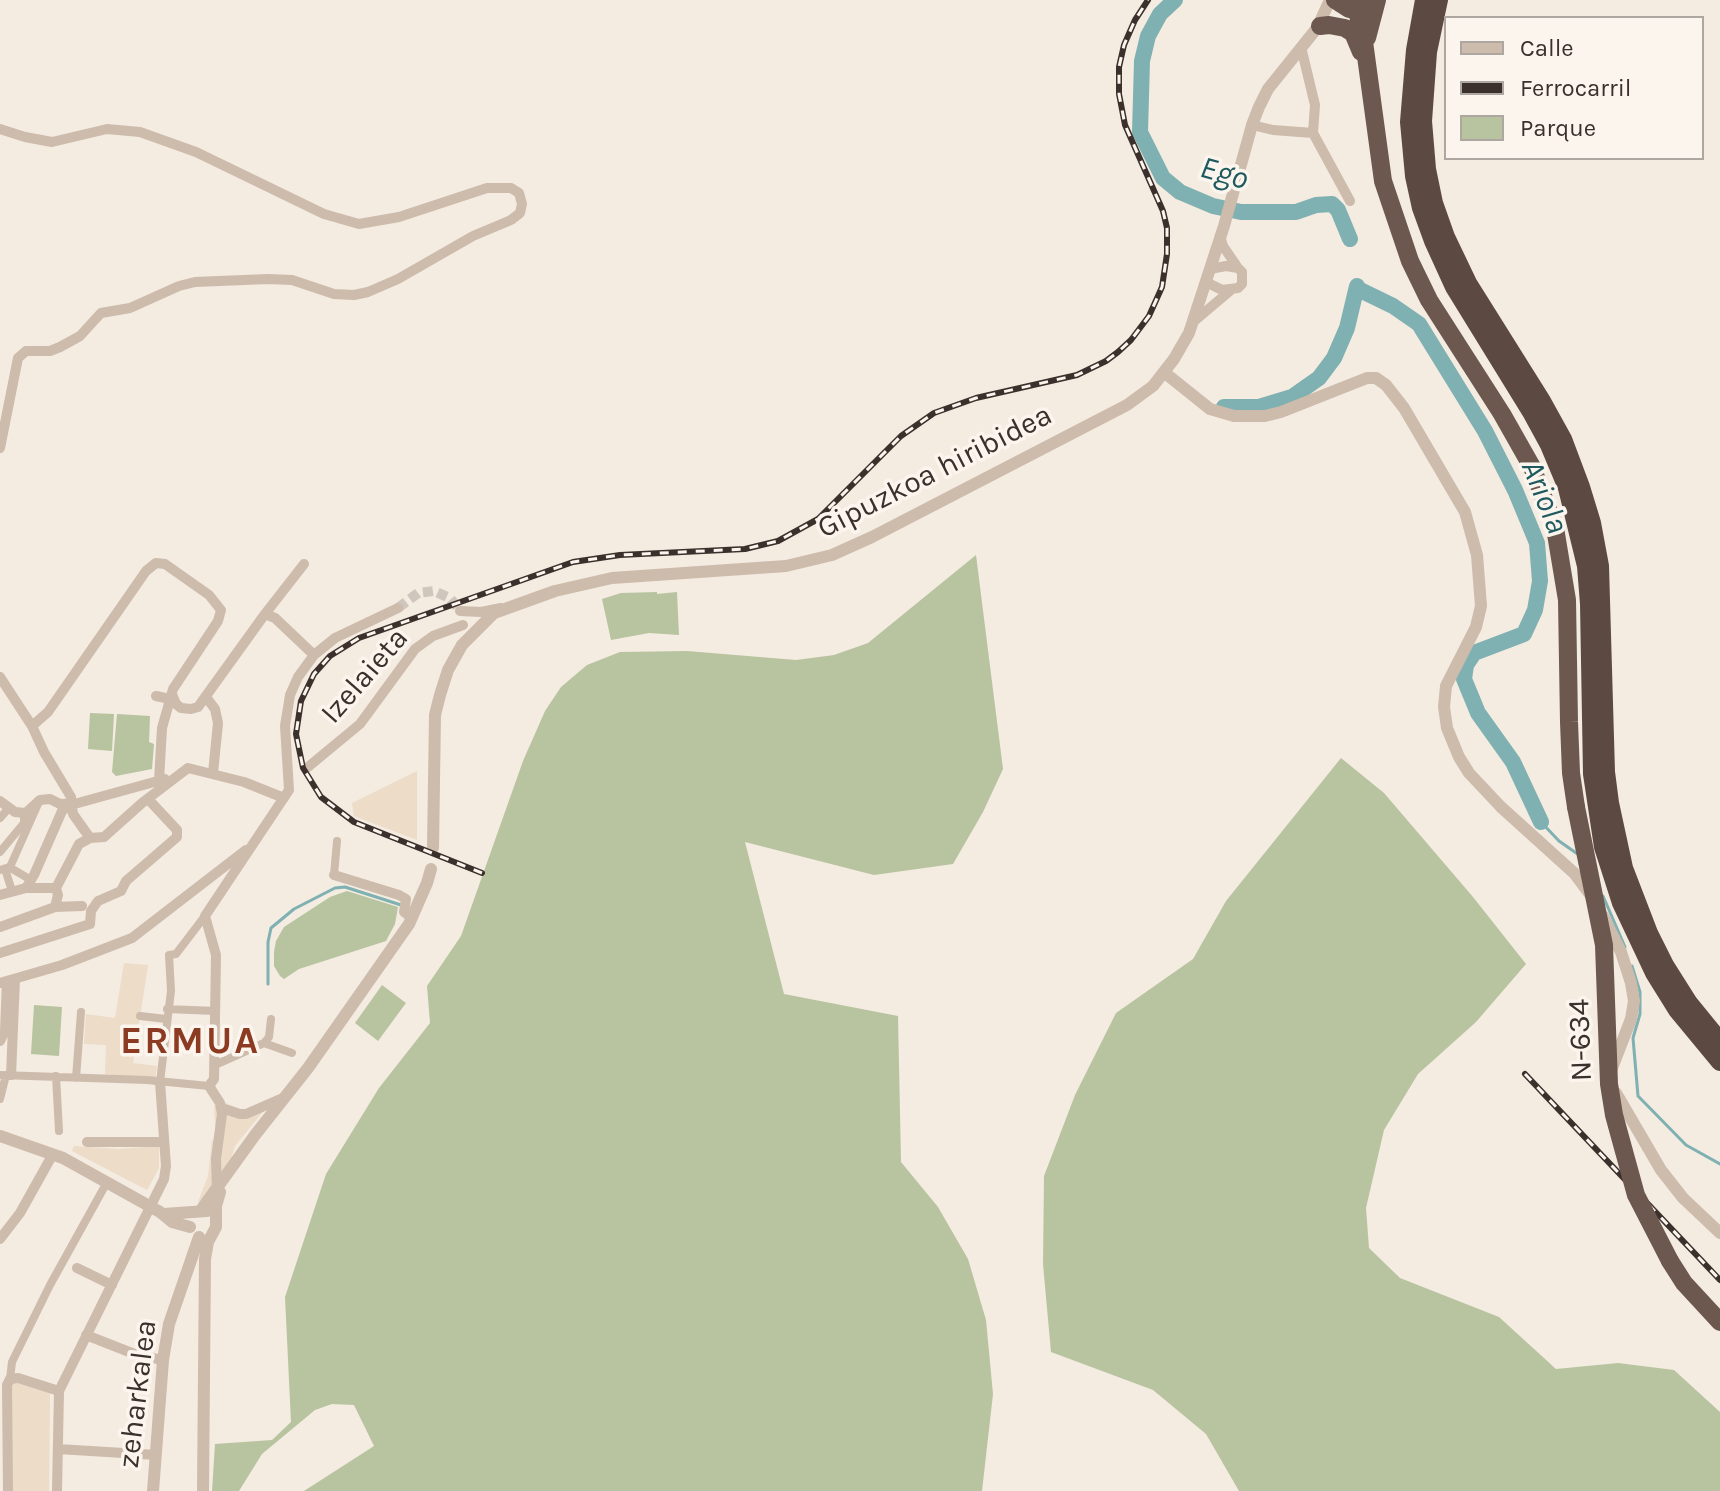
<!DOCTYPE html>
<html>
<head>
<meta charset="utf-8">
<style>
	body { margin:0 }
	#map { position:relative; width:1720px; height:1491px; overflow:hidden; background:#f4ebe1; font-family:Karla,sans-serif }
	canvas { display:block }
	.legend { position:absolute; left:1444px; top:16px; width:260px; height:144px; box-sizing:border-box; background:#fbf5ee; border:2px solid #aea6a0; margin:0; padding:10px 14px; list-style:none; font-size:24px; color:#3b302b }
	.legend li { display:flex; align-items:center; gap:16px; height:40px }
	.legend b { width:40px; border:2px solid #aea6a0 }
</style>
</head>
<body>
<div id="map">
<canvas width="1720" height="1491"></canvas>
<ul class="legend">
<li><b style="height:10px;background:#cdbbac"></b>Calle</li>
<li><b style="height:10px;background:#3b302b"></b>Ferrocarril</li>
<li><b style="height:22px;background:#b8c4a0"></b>Parque</li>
</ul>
</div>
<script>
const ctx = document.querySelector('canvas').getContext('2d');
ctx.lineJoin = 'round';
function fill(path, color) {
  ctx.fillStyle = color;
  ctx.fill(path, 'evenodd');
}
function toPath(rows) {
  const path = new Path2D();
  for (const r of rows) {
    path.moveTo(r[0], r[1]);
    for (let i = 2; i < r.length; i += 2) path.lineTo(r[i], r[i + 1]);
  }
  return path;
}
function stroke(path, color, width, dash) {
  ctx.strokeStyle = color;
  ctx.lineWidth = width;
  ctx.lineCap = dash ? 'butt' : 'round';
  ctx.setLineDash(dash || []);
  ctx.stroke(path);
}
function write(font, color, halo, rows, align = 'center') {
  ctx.font = font + ' Karla,sans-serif';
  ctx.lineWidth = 7;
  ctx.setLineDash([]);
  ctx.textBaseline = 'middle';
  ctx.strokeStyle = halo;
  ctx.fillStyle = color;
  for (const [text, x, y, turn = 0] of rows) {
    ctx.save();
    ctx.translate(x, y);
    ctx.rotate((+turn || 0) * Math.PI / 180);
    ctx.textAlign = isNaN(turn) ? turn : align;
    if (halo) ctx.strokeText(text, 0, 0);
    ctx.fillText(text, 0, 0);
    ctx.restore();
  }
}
const green = toPath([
	[976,555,1003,769,983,812,953,864,874,875,745,842,784,994,898,1016,901,1162,938,1207,968,1259,986,1320,993,1394,982,1491,304,1491,374,1446,354,1405,332,1404,315,1410,262,1454,239,1491,212,1491,215,1444,272,1440,291,1422,285,1297,326,1174,379,1088,430,1023,427,986,461,936,523,761,545,711,561,687,587,665,620,652,687,651,796,660,834,655,868,643],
	[657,592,657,594,677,592,679,635,649,633,611,640,602,599,621,593],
	[90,713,114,714,112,751,88,749],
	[117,714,150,716,149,742,154,744,152,769,116,776,112,772],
	[1341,758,1384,793,1473,897,1526,964,1476,1022,1418,1074,1384,1130,1366,1208,1369,1248,1400,1278,1499,1317,1556,1369,1618,1363,1674,1370,1720,1412,1720,1491,1239,1491,1206,1434,1153,1390,1051,1352,1043,1264,1044,1176,1075,1095,1116,1013,1193,959,1226,901],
	[347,891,398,907,395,924,386,941,299,969,284,979,280,976,274,966,274,952,276,941,284,927,330,897],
	[382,985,406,1003,378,1041,355,1023],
	[34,1005,62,1007,59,1056,31,1054]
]);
const plaza = toPath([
	[417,771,417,840,354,816,352,803],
	[124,963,148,965,133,1063,157,1066,155,1080,105,1074,106,1045,84,1044,86,1014,115,1018],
	[224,1102,241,1110,266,1108,235,1146,230,1162,208,1196,198,1202,208,1176,212,1140,216,1140,214,1106],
	[74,1146,119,1149,159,1146,159,1168,147,1190,72,1151],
	[14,1382,50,1393,49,1491,12,1491,11,1384]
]);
const stream = toPath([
	[1541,822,1559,841,1579,855],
	[1603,896,1625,947],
	[1632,966,1640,992,1640,1014,1633,1038,1638,1096,1686,1145,1720,1164],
	[268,984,268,942,271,928,294,909,335,888,345,887,401,905]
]);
const river = toPath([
	[1175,0,1160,14,1148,36,1142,61,1140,132,1163,178,1180,192,1213,206,1241,212,1296,212,1316,205,1332,204,1338,210,1350,239],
	[1358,289,1393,306,1419,324,1485,431,1515,490,1537,543,1540,581,1535,610,1524,634,1474,653,1466,665,1464,679,1478,713,1513,762,1541,822],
	[1224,407,1259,407,1292,397,1319,378,1334,358,1347,328,1357,286]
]);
const minorTunnel = toPath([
	[398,608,418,593,434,591,450,598,459,609]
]);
const pedestrian = toPath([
	[0,818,7,810],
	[0,852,24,823,24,813],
	[9,867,31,880],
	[5,869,12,891],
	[0,870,10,867,38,804],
	[334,875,337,841],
	[167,1009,216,1011],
	[140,1016,166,1019],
	[264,1043,292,1053],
	[215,1065,264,1043,269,1037,271,1019],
	[0,1075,147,1080,209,1086],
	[56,1076,59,1131],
	[76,1078,81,1012],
	[160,1082,171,991,169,955,176,954,205,916],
	[0,1099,6,1075],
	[10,1379,12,1362,50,1285,106,1184]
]);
const minor = toPath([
	[1301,47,1315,105,1313,133,1350,201],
	[1252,125,1273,130,1313,133],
	[0,129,25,137,52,142,107,129,140,132,196,152,324,214,359,224,399,217,487,188,511,188,519,193,522,204,520,213,511,220,473,236,398,279,368,292,354,295,334,294,292,280,268,279,195,282,179,286,130,308,101,313,80,336,60,347,50,351,26,351,18,358,0,448],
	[1220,236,1223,246,1238,268],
	[1206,282,1222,290,1238,288,1242,284,1242,272,1238,268,1226,266,1210,269],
	[1192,323,1231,290],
	[460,611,481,612,501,608],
	[265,614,304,564],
	[0,677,32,726,44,752,71,797,73,814,90,838],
	[172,694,176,704,181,708,191,709,198,707,265,614,275,618,314,655],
	[156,696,170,699],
	[206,697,215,709,218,723,213,773],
	[32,726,48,712,146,571,156,563,165,564,209,595,221,610,218,621,173,689,162,728,159,781],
	[308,767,360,724,415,649,433,636,463,625],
	[0,801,15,812,26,813,40,800,50,799,60,804,78,803,165,779],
	[90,838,104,837,142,803,188,768,244,782,284,798],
	[334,875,399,895,406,899,404,912,412,918],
	[26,888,34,875,62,811,71,804],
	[0,895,26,888,56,888],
	[55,907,58,895,56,888,79,844,90,838],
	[0,927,55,907,82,906],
	[0,953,90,924,91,911,98,901,121,891,126,881,177,837,177,830,148,799],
	[0,983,62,965,132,938,246,850],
	[0,1041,5,1031,7,981],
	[11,1075,15,979],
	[221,1108,240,1114,246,1114,285,1097],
	[87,1142,164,1142],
	[217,1190,216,1159,222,1114,220,1103,209,1086,214,1079,216,955,205,916,289,790,285,726,290,695,298,677,314,655,335,638,398,608],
	[0,1239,20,1213,53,1154],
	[77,1268,112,1285],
	[86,1335,137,1355,163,1360],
	[58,1449,156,1455],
	[8,1491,7,1385,10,1379,18,1378,59,1391],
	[57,1491,59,1391,164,1179,166,1166,160,1082]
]);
const tertiary = toPath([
	[1165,373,1210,409,1234,416,1265,416,1281,412,1367,378,1376,378,1386,385,1404,408,1465,512,1477,555,1481,606,1476,627,1446,686,1444,707,1447,728,1459,757,1469,773,1501,807,1574,873,1592,897],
	[433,848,435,715,440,695,448,670,462,645,494,613,555,591,612,578,786,566,832,555,872,537,1127,405,1153,386,1174,359,1189,333,1224,226,1252,125,1259,107,1268,89,1317,28,1330,0],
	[1603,916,1621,952,1631,983,1634,1001,1631,1019,1612,1068],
	[1616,1093,1661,1170,1683,1198,1720,1233],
	[0,1136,63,1158,160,1212,172,1222,190,1227],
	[201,1210,255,1135,308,1068,409,924,427,883,431,869],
	[164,1214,207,1211],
	[153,1491,163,1360,169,1324,199,1237],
	[203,1491,205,1259,208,1242,216,1227,216,1206,220,1192]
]);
const trunk = toPath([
	[1335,0,1349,9,1365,8],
	[1356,10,1362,27,1383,181,1410,261,1429,300,1502,414,1532,467,1555,528,1567,600,1569,722,1571,773,1576,807],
	[1320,26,1329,25,1345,28,1353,33,1361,52],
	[1367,38,1377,0],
	[1670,1261,1684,1283,1720,1322]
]);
const motorway = toPath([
	[1424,0,1415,50,1409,122,1414,176,1421,208,1433,241,1454,287,1531,412,1549,445,1567,488,1586,566,1589,604,1592,774,1603,847,1621,903,1654,973,1677,1010,1720,1062],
	[1439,0,1428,52,1423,121,1427,169,1434,203,1446,237,1468,283,1542,401,1563,439,1581,487,1592,523,1600,566,1606,772,1610,803,1624,868,1649,933,1665,965,1689,1003,1720,1041]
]);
const rail = toPath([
	[482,873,354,822,321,797,303,768,296,734,301,701,314,674,330,656,359,638,573,562,620,555,745,549,778,541,818,519,901,436,934,413,976,398,1077,375,1106,361,1118,352,1131,340,1149,316,1162,287,1167,254,1167,228,1163,211,1125,125,1119,94,1119,67,1124,45,1135,20,1148,0],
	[1525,1074,1720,1280]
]);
const trunkBridge = toPath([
	[1576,807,1604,945,1609,1084,1614,1115,1636,1195,1670,1261]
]);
const streetNames = [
	["Gipuzkoa hiribidea",935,472,-27],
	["Izelaieta",365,676,-49],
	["N-634",1581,1040,-92],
	["zeharkalea",138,1394,-83]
];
const waterNames = [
	["Ego",1224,174,16],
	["Ariola",1544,497,68]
];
const districtNames = [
	["ERMUA",190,1042]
];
fill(green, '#b8c4a0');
fill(plaza, '#ecdcc8');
stroke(stream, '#7fb0b2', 3);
stroke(river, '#7fb0b2', 16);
stroke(minorTunnel, '#cfc6bd', 10, [10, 5]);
stroke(pedestrian, '#cdbbac', 8);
stroke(minor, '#cdbbac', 10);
stroke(tertiary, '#cdbbac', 12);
stroke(trunk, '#6c584f', 18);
stroke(motorway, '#5c4a42', 18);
stroke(rail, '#3b302b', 6);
stroke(rail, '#fbf5ee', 3, [9]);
stroke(trunkBridge, '#6c584f', 18);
write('30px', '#3b302b', '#fbf5ee', streetNames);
write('italic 32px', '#1f5a5e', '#fbf5ee', waterNames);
ctx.letterSpacing = '2px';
write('bold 38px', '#8c3b22', '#fbf5ee', districtNames);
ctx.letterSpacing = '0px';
</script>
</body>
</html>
